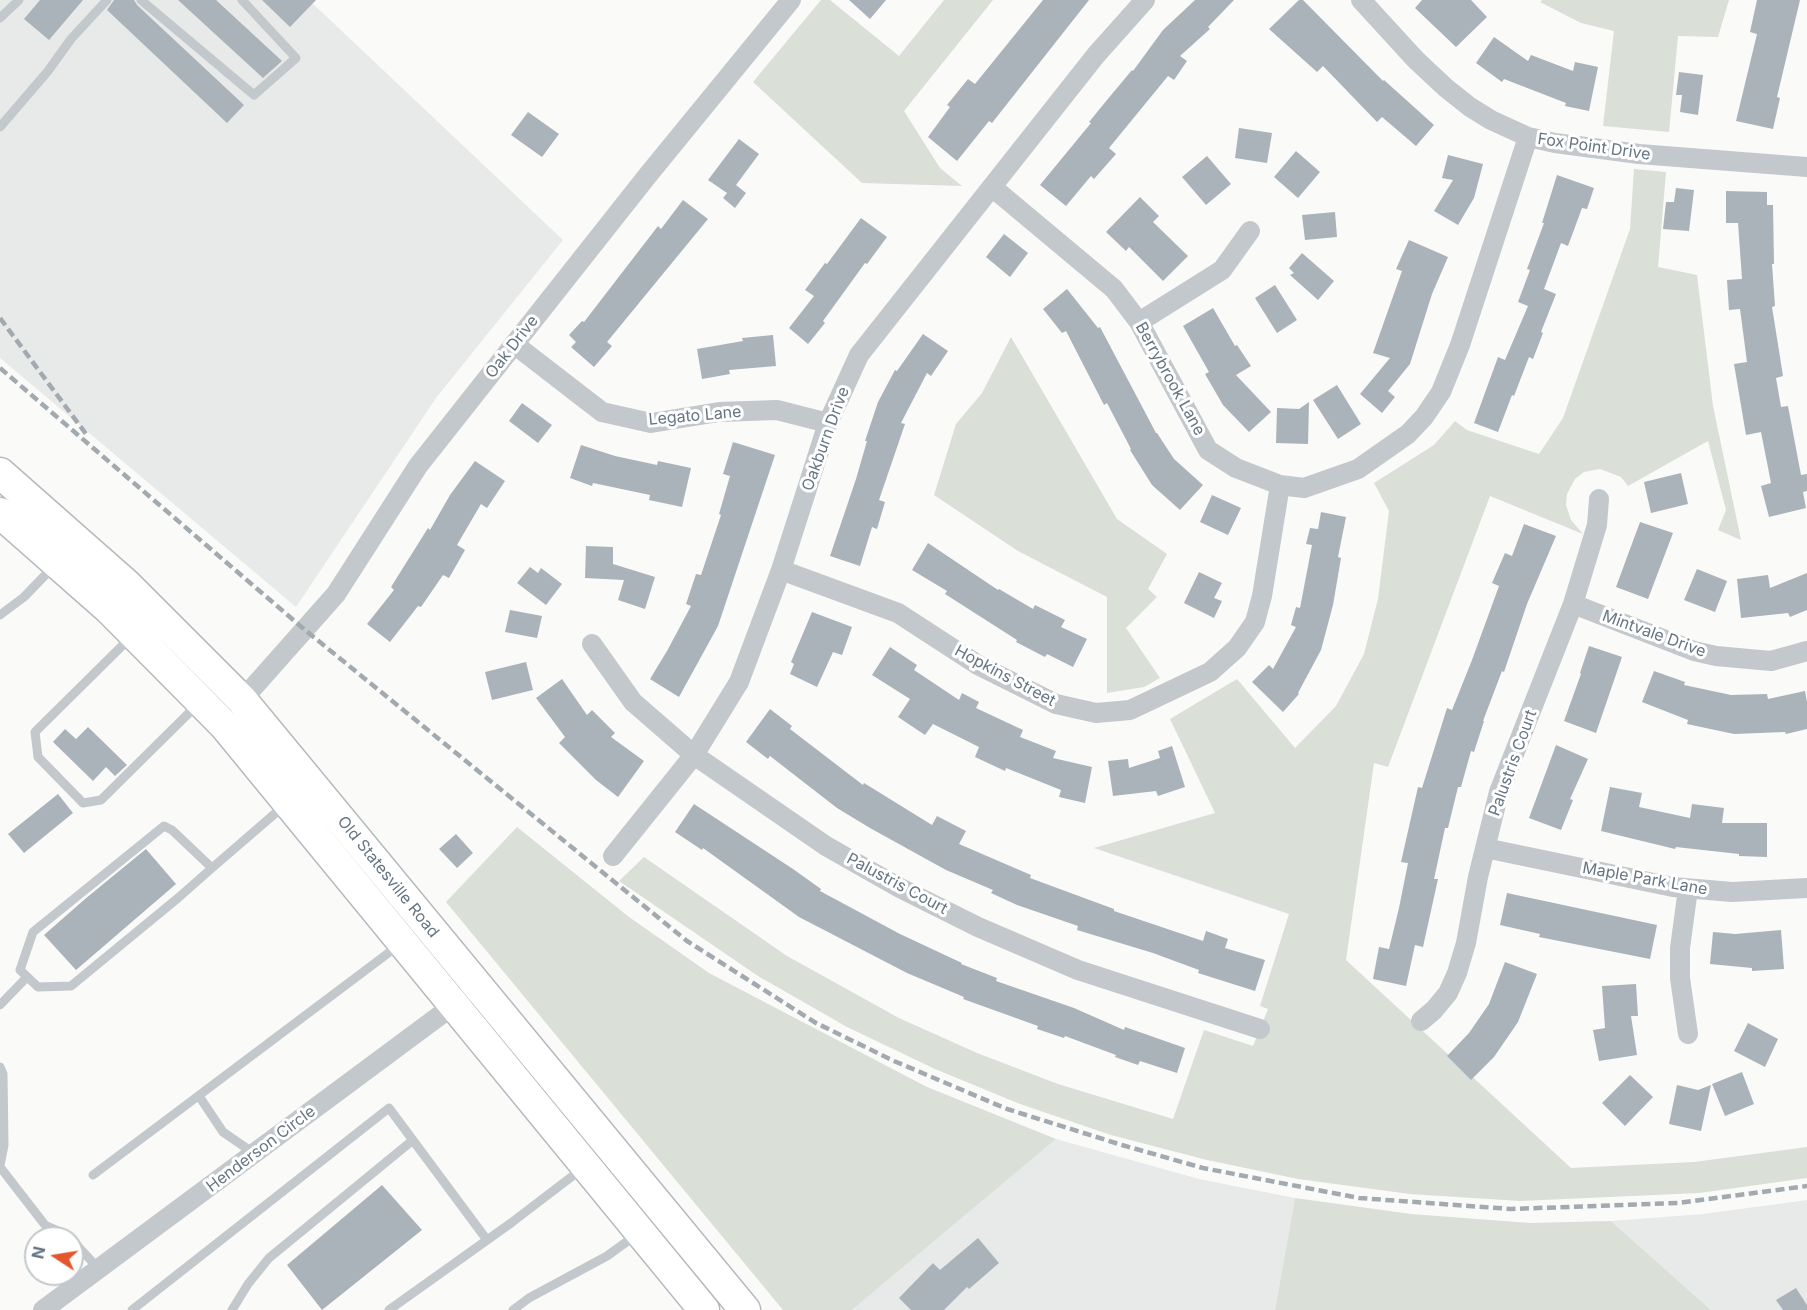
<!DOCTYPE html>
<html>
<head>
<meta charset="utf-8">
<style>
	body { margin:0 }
	#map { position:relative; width:1807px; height:1310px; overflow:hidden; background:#fafaf8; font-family:Inter,sans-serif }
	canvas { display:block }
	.north { position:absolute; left:24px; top:1226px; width:60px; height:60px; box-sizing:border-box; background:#fff; border:2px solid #c1c8cd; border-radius:50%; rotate:282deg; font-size:16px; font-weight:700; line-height:24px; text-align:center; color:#657683 }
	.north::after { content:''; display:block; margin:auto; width:21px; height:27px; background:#e4572e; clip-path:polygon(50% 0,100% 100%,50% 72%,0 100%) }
</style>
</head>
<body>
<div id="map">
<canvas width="1807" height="1310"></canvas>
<div class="north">N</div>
</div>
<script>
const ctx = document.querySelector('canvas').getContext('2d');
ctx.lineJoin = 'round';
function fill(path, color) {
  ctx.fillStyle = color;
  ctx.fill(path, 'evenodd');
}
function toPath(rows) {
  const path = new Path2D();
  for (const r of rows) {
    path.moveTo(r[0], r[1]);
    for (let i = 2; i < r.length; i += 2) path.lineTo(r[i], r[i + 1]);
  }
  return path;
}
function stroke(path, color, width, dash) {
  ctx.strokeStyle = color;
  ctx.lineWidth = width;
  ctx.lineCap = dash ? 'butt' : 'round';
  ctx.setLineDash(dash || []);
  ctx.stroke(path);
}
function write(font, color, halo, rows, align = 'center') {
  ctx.font = font + ' Inter,sans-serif';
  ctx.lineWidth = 6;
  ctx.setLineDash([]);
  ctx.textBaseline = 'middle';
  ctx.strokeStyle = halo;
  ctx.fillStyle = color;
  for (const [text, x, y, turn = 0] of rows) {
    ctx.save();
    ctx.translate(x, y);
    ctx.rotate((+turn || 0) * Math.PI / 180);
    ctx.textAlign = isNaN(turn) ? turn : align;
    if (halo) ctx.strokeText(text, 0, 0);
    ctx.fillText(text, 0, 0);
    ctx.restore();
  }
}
const built = toPath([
	[0,0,309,0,563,240,436,398,296,607,0,358],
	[1056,1139,1199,1179,1295,1198,1275,1310,852,1310],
	[1807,1200,1807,1310,1711,1310,1611,1221,1703,1214]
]);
const green = toPath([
	[821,0,830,0,899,56,944,0,993,0,904,111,940,168,962,186,862,183,753,82],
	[1542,0,1729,0,1718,37,1678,36,1669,132,1603,126,1614,31,1581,23,1540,2],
	[1634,169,1666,172,1658,267,1697,275,1713,406,1741,540,1718,530,1726,510,1708,441,1628,486,1621,477,1600,469,1584,472,1575,479,1567,494,1566,505,1571,520,1583,534,1490,496,1388,767,1374,763,1346,960,1571,1168,1694,1162,1807,1147,1807,1178,1699,1193,1520,1201,1410,1194,1298,1179,1207,1160,1111,1135,1020,1104,935,1069,847,1027,758,976,619,881,644,857,787,956,899,1018,977,1053,1058,1084,1173,1119,1204,1030,1253,1046,1268,1009,1260,1006,1289,914,1094,848,1215,813,1170,719,1237,679,1295,748,1336,706,1364,654,1378,599,1389,511,1374,483,1434,445,1455,421,1467,430,1539,454,1563,418,1630,229],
	[1011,337,1117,519,1167,554,1148,589,1157,597,1126,628,1160,678,1144,687,1107,693,1107,597,1018,551,934,495,956,424,982,393],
	[517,827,629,917,709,973,927,1087,1056,1139,852,1310,783,1310,446,902],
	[1295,1198,1411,1214,1530,1223,1611,1221,1711,1310,1275,1310]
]);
const building = toPath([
	[40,0,83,0,49,40,24,19],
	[114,0,134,0,137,5,244,105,227,123,107,10],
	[178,0,216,0,282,61,263,78],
	[262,0,316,0,290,27],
	[849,0,886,0,870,19],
	[1043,0,1089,0,992,123,989,121,957,161,928,137,950,107,947,105,968,79,975,84],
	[1195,0,1234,0,1208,27,1210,29,1180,56,1187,61,1174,80,1168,76,1109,148,1116,154,1094,179,1091,176,1066,206,1040,185,1091,123,1089,122,1107,100,1132,70,1133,71,1163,30],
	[1299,0,1303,0,1383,81,1384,80,1434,125,1416,146,1382,117,1377,122,1323,66,1317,72,1269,29],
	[1422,0,1471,0,1487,17,1456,47,1415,8],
	[1757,0,1800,0,1777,97,1780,98,1773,129,1736,121,1757,34,1750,32],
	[1494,37,1528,61,1531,55,1573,71,1575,62,1598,67,1589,111,1565,106,1566,103,1504,79,1502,82,1476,63],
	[1679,72,1703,75,1698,115,1680,112,1682,95,1676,95],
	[528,112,559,134,542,157,511,135],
	[1239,128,1272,133,1267,163,1235,158],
	[739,139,759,154,736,185,746,193,735,208,723,198,727,193,708,180],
	[1296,151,1320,172,1298,198,1274,177],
	[1448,155,1483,164,1474,198,1458,225,1434,211,1453,180,1442,178],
	[1207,156,1231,184,1206,205,1182,177],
	[1557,175,1594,188,1587,209,1582,208,1568,246,1561,243,1544,289,1556,294,1541,332,1543,333,1533,359,1529,357,1514,396,1512,395,1498,432,1474,423,1498,357,1505,360,1528,306,1518,302,1530,270,1527,269,1544,223,1542,223],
	[1676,188,1694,190,1689,231,1663,229,1666,202,1674,202],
	[1726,191,1767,192,1767,205,1773,205,1774,264,1772,264,1775,306,1772,307,1783,376,1776,378,1781,407,1788,406,1801,475,1807,474,1807,491,1803,492,1806,508,1769,517,1761,486,1771,483,1761,432,1746,435,1734,364,1747,362,1740,309,1729,310,1727,280,1742,279,1738,223,1726,223],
	[1140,197,1159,216,1153,222,1188,256,1163,281,1129,247,1126,251,1106,232],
	[683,200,708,219,607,342,612,346,594,367,571,347,576,342,569,335,582,321,584,322,658,226,661,229],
	[1335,212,1337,237,1305,240,1302,215],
	[861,218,887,237,867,264,865,263,823,321,825,323,808,344,789,328,814,296,805,290,825,263,827,264],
	[1004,234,1028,253,1010,277,986,257],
	[1409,240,1448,257,1432,294,1410,364,1388,391,1395,397,1382,413,1360,394,1390,358,1373,353,1402,271,1396,269],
	[1302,253,1334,281,1318,300,1290,275,1294,273,1289,268],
	[1275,285,1297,320,1277,333,1255,298],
	[1067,289,1098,328,1100,327,1156,433,1157,433,1174,459,1203,485,1180,510,1152,485,1130,450,1131,449,1107,403,1104,405,1066,331,1062,333,1043,309],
	[1213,308,1235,346,1237,345,1251,366,1236,375,1271,412,1249,432,1223,405,1205,374,1209,372,1183,326],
	[923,334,948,351,931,376,927,373,901,423,905,424,879,500,885,502,877,529,872,527,860,566,830,556,856,479,867,441,865,441,878,402,895,370,897,371],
	[773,335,776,366,729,370,730,374,702,379,697,349,743,341,742,338],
	[1337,385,1361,424,1338,439,1313,400],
	[1309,402,1308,444,1276,443,1277,408,1299,409],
	[522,403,552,425,538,443,509,421],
	[733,442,775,455,718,626,679,697,650,679,667,651,691,606,686,604,696,574,701,575,721,515,719,514,730,476,723,474],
	[581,445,615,456,657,465,658,461,691,468,682,507,649,500,650,495,593,483,592,486,570,478],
	[475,461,505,481,487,508,481,504,457,545,465,550,449,578,443,575,421,607,418,606,390,642,367,624,394,590,391,587,428,528,430,530,450,495],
	[1681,473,1688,504,1651,513,1644,482],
	[1212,495,1241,508,1228,535,1200,522],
	[1321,512,1346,517,1338,557,1341,558,1333,605,1321,650,1298,693,1299,694,1283,712,1252,682,1269,665,1273,669,1296,627,1291,625,1296,607,1300,608,1312,545,1306,544,1310,528,1318,529],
	[1640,522,1673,533,1648,599,1616,587],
	[1524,524,1556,536,1527,604,1504,672,1502,671,1483,721,1484,721,1474,752,1471,751,1461,787,1458,787,1448,828,1445,828,1434,879,1438,879,1423,947,1415,945,1406,986,1373,979,1379,947,1389,949,1399,908,1408,863,1401,862,1418,787,1422,788,1447,708,1452,710,1472,660,1499,586,1492,583,1505,553,1512,556],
	[928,543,998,590,999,589,1033,609,1035,605,1065,620,1061,627,1087,639,1073,667,1047,654,1045,657,1016,642,1017,640,945,594,947,591,912,570],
	[586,546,613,547,613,564,655,577,645,609,618,600,624,580,585,578],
	[530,567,538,573,541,568,562,584,546,605,517,583],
	[1697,569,1727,581,1715,612,1684,600],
	[1199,572,1222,583,1214,598,1222,601,1214,618,1184,603],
	[1807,573,1807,610,1790,617,1788,613,1741,618,1737,579,1768,575,1770,588],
	[510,610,542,616,537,638,505,632],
	[812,612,852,627,842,655,833,652,817,687,790,674,794,664,791,662],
	[1589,646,1622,657,1596,733,1564,721,1581,674,1580,673],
	[890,647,917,665,914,670,959,700,962,693,979,702,976,708,1023,730,1020,737,1056,751,1053,758,1092,767,1085,803,1059,797,1061,790,1006,768,1005,771,975,757,979,747,933,724,925,735,898,717,910,699,872,675],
	[526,662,533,690,492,700,485,672],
	[1654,671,1685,682,1684,685,1731,695,1767,694,1768,699,1805,691,1807,702,1807,729,1786,734,1785,732,1734,734,1687,724,1688,720,1642,702],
	[562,679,587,715,592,710,615,733,611,737,644,761,618,797,596,780,559,743,565,737,536,698],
	[770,709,792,726,790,729,863,785,864,783,932,825,937,816,966,831,959,844,1031,875,1030,878,1114,909,1114,911,1203,941,1206,931,1228,939,1225,948,1265,960,1255,991,1198,973,1199,970,1153,953,1077,930,1078,926,1017,905,991,893,993,890,946,870,870,828,837,808,770,756,768,759,746,742],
	[88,727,127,765,115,776,106,767,93,781,53,742,65,729,76,739],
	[1556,745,1588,759,1570,799,1573,800,1561,830,1529,818],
	[1172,746,1185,787,1158,796,1156,791,1113,796,1108,761,1128,759,1129,768,1160,758,1158,751],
	[1610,787,1642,793,1639,807,1690,818,1692,804,1724,808,1722,823,1767,823,1767,857,1739,856,1739,854,1676,847,1675,849,1601,831],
	[58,794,73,813,24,853,8,834],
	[694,804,793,869,821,889,820,891,900,934,962,963,961,964,997,978,996,981,1074,1008,1124,1030,1125,1027,1185,1048,1177,1073,1140,1061,1138,1065,1115,1057,1116,1055,1065,1036,1064,1038,1037,1029,1038,1026,963,999,964,997,907,973,799,917,703,848,702,850,675,832],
	[456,834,473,853,457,868,439,849],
	[146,849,176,884,76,970,44,935,85,899],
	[1507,893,1657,925,1650,959,1539,937,1540,934,1500,925],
	[1781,930,1784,969,1752,971,1752,968,1710,964,1713,932,1735,934],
	[1505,962,1537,974,1518,1022,1494,1057,1471,1080,1447,1056,1469,1033,1489,1004],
	[1636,984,1638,1016,1631,1016,1637,1055,1599,1061,1593,1030,1605,1028,1602,986],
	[1748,1023,1778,1039,1765,1067,1734,1051],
	[1742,1072,1754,1104,1725,1116,1712,1084],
	[1630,1075,1653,1097,1625,1126,1602,1103],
	[1677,1085,1698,1090,1711,1085,1701,1131,1669,1124],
	[382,1185,422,1230,322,1310,287,1265],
	[978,1238,999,1263,969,1289,967,1287,944,1310,911,1310,899,1298,933,1263,940,1270],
	[1796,1288,1807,1305,1807,1310,1783,1310,1776,1300]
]);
const service = toPath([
	[141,0,254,95,296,58,242,0],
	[0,18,19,0],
	[0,127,48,71,71,39,107,0],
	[0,615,24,597,53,567],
	[132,636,35,732,38,757,83,803,101,800,199,703],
	[212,868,172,830,164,826,33,932,20,970,38,987,71,986,178,898,212,868,286,804],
	[0,1005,27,977],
	[0,1067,3,1074,4,1145,0,1165],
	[199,1096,223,1132,255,1154],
	[0,1167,45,1225,67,1235,70,1238],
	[93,1175,399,945],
	[72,1240,98,1268],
	[132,1310,389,1108,487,1240],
	[232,1310,248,1284,269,1258,413,1140],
	[389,1310,511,1223,583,1168],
	[513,1310,529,1298,607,1256,636,1235]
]);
const minor = toPath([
	[1361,0,1416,60,1446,88,1470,107,1491,120,1528,137,1555,143,1639,154,1807,167],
	[992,187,1114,289,1139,322,1208,450,1236,468,1280,485,1304,488,1358,469,1408,434,1424,417,1441,392,1460,345,1528,137],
	[1139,322,1222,270,1250,231],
	[514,344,602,412,651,423,719,412,777,410,828,423],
	[781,570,898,613,978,665,1056,704,1096,713,1130,710,1210,672,1237,648,1255,622,1262,596,1280,485],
	[1573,604,1694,651,1716,656,1771,661,1807,651],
	[592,644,633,702,694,755,826,846,900,888,978,927,1078,970,1260,1029],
	[242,700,336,594,418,466,648,175,791,0],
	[1485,848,1673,887,1732,892,1807,888],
	[613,856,694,755,739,682,781,570,828,423,859,355,1096,55,1145,0],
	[1688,889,1680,948,1680,978,1688,1034],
	[1421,1021,1434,1010,1448,993,1457,973,1466,943,1478,877,1499,792,1573,604,1597,525,1599,499],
	[43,1310,462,999]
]);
const primary = toPath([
	[0,473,127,585,242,700,745,1310],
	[0,513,108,608,225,726,704,1310]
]);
const rail = toPath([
	[0,318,86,434],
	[0,368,305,630,687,941,816,1023,894,1061,1007,1109,1122,1145,1203,1168,1359,1198,1511,1209,1678,1203,1807,1186]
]);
const streetNames = [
	["Fox Point Drive",1594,147,8],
	["Oak Drive",512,347,-52],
	["Berrybrook Lane",1170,379,61],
	["Legato Lane",695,416,-5],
	["Oakburn Drive",826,439,-70],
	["Mintvale Drive",1654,634,20],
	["Hopkins Street",1005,676,28],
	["Palustris Court",1513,763,-70],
	["Old Statesville Road",388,877,51],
	["Maple Park Lane",1645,879,10],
	["Palustris Court",897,884,28],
	["Henderson Circle",261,1149,-37]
];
fill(built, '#e8e9e9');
fill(green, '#dadfd7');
fill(building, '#aab3b9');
stroke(primary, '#b5babe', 33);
stroke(service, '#c3c8cc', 9);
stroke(minor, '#c3c8cc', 20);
stroke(primary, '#fff', 30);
stroke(rail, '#a2aab0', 4.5, [9, 4.5]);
write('16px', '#657683', '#fff', streetNames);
</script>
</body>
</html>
